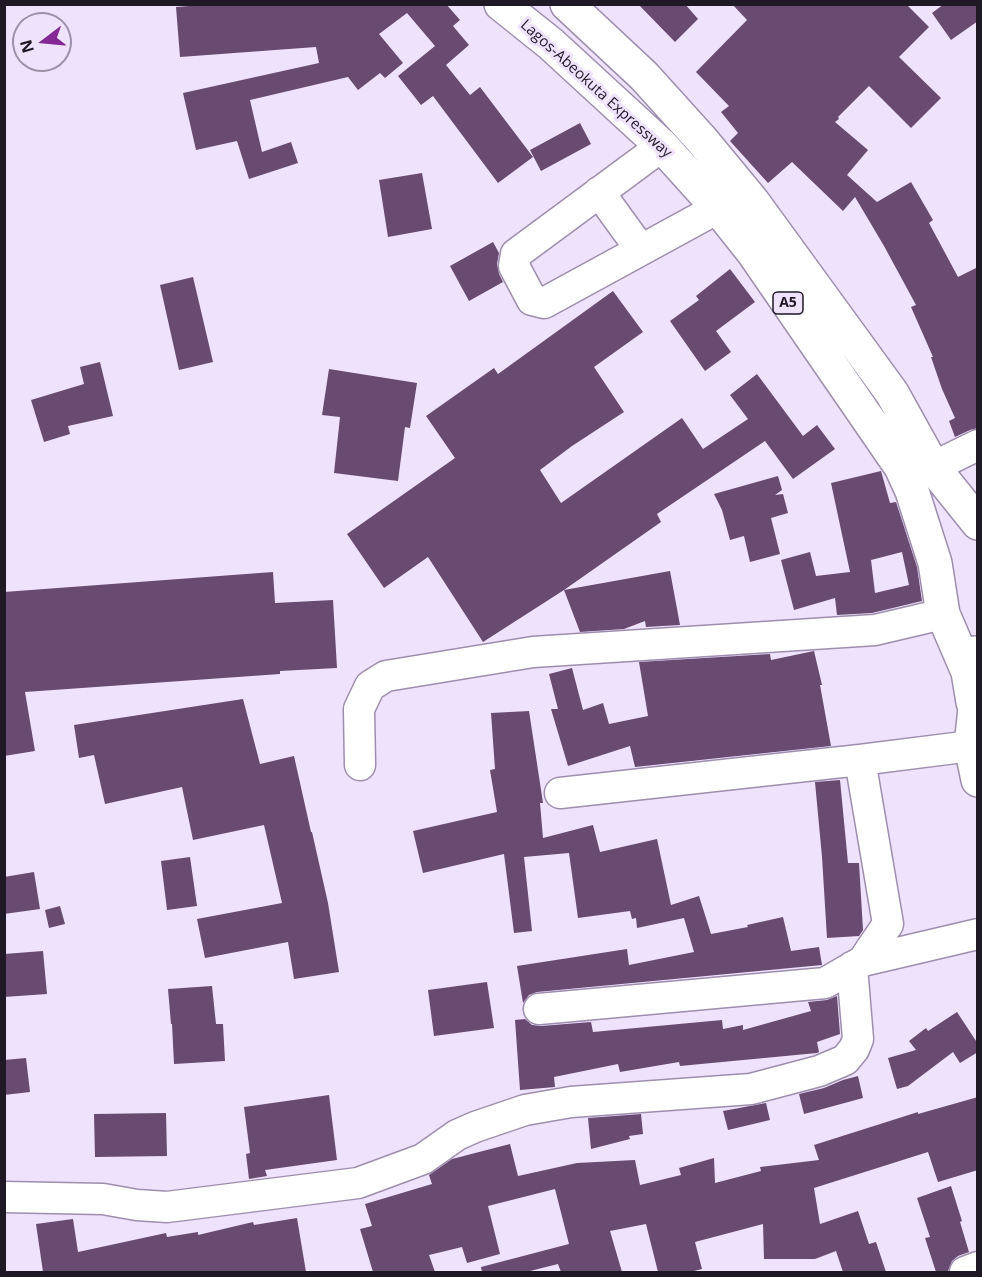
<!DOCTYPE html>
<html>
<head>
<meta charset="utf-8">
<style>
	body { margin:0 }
	#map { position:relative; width:982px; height:1277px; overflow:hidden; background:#efe2fd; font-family:"Open Sans",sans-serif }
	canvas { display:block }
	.frame { position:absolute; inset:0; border:6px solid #1f1925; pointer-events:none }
	.north { position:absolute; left:12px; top:12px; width:60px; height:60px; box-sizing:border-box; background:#efe2fd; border:2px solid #9c92a7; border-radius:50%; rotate:254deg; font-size:16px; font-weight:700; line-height:24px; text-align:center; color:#1f1925 }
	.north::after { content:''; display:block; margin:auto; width:21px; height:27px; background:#832895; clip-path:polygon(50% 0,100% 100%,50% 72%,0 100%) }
</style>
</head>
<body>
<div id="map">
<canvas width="982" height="1277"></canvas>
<div class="frame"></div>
<div class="north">N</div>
</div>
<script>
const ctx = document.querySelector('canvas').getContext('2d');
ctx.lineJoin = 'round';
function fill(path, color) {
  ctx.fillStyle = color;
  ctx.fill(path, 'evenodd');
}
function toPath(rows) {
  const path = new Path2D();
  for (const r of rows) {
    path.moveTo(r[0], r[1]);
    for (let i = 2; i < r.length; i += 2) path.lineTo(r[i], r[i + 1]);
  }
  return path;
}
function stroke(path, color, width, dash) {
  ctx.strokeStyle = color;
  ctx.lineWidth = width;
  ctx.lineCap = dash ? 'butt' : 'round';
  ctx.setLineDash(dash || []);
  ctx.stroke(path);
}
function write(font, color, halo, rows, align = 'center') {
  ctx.font = font + ' "Open Sans",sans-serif';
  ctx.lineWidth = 6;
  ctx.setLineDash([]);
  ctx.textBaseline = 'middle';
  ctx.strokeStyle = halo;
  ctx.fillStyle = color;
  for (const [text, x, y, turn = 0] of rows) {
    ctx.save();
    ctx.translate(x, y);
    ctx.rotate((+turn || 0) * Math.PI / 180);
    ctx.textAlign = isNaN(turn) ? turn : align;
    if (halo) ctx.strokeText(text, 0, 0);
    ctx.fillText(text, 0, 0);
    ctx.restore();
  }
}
const building = toPath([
	[215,4,446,4,460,20,453,26,469,45,446,65,470,95,480,87,533,157,498,183,433,96,421,105,398,76,435,46,407,13,379,34,403,63,385,78,380,73,358,90,348,77,250,100,262,152,291,142,298,163,249,179,237,141,196,150,183,93,319,63,316,47,180,57,176,7],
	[638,4,685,4,698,19,675,42],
	[732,4,906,4,929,27,899,57,941,98,911,128,869,86,838,117,839,119,835,122,868,150,847,175,877,202,911,182,933,220,929,223,958,277,978,267,978,428,970,430,955,437,949,421,955,418,942,389,931,357,933,357,911,307,916,305,884,246,855,197,843,211,792,162,768,183,730,141,738,133,721,112,729,106,696,72,747,20],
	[944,4,978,4,978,21,951,40,932,13],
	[580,123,591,144,541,171,530,150],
	[422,173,432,229,388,237,379,180],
	[493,242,499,253,497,264,499,274,503,282,469,301,450,266],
	[730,269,755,302,716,331,731,352,705,371,670,321,699,300,696,296],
	[193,277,213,362,179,370,160,285],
	[613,291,643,332,594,367,624,412,572,446,540,470,561,503,682,418,703,449,748,419,730,395,757,374,803,436,817,425,835,449,793,479,765,441,657,514,661,522,564,590,670,571,680,625,646,627,645,621,624,629,580,632,564,590,483,642,428,557,384,588,347,534,455,458,426,416,494,368,498,374],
	[100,362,113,416,68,426,70,434,44,442,31,400,84,384,80,367],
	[329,369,417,383,410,428,405,427,398,481,334,473,340,417,322,415],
	[881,471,890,503,896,502,917,567,922,601,872,613,837,615,835,598,794,610,781,560,810,552,816,576,850,572,831,483],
	[902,552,909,585,875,593,871,560],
	[778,476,782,490,775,495,783,494,788,513,771,518,780,554,750,562,744,536,730,540,722,510,714,494],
	[273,572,275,603,333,600,337,668,280,671,280,674,25,692,35,751,4,756,4,592],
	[814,651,822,685,820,685,831,746,635,767,630,746,568,766,551,709,558,709,549,674,572,668,583,710,603,703,609,724,648,716,639,662,770,654,771,660],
	[243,699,260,764,294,756,311,832,312,832,328,903,339,972,294,979,288,942,205,958,197,919,282,903,264,825,193,840,182,787,105,804,94,755,79,758,74,725],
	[529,711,543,803,540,803,543,838,593,825,600,852,657,839,671,905,699,896,711,934,748,927,747,925,783,917,791,951,819,947,822,965,537,992,529,995,523,1003,517,966,627,949,629,965,694,952,684,918,637,928,636,918,632,919,630,911,578,918,569,853,524,857,532,931,514,933,504,854,423,873,413,831,497,812,490,770,495,769,491,713],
	[840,780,848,863,859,863,863,930,859,936,827,938,822,857,815,782],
	[190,857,197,906,167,910,161,861],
	[34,872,40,909,4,914,4,877],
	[60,906,65,924,49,928,45,910],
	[43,951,47,994,4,997,4,954],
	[487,982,494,1028,434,1036,428,990],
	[212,986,216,1024,223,1024,225,1061,174,1064,172,1024,171,1024,168,989],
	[837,996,840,1034,817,1042,819,1052,817,1053,680,1066,679,1062,620,1072,618,1064,554,1077,555,1087,520,1090,515,1020,525,1019,532,1025,541,1026,591,1022,593,1032,722,1020,723,1029,743,1025,743,1030,811,1011,808,1002,827,1000],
	[957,1012,978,1044,978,1052,960,1063,953,1052,908,1086,897,1089,888,1058,916,1050,909,1041,926,1028,928,1031],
	[26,1058,30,1092,4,1095,4,1060],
	[858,1076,863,1098,804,1114,799,1094,824,1088,843,1080],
	[329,1095,337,1160,265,1170,267,1176,249,1179,246,1154,250,1153,244,1107],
	[978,1097,978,1170,938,1182,928,1152,814,1188,820,1224,858,1211,869,1244,876,1242,886,1272,843,1272,836,1251,815,1259,764,1259,763,1224,695,1242,702,1269,690,1272,658,1272,646,1224,610,1231,622,1272,561,1272,558,1264,526,1272,482,1272,481,1267,569,1244,555,1189,488,1206,500,1254,467,1263,462,1247,429,1255,435,1272,373,1272,360,1229,372,1226,365,1204,432,1184,429,1175,452,1159,510,1144,518,1176,577,1163,635,1160,640,1185,681,1175,679,1168,714,1158,715,1183,761,1171,760,1167,819,1160,814,1145,918,1112,918,1114],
	[766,1103,770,1120,728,1130,723,1111],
	[166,1113,167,1156,95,1157,94,1114],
	[641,1114,643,1134,629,1136,630,1139,591,1149,588,1118],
	[951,1186,962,1221,960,1222,969,1252,958,1256,952,1261,948,1271,936,1272,925,1238,930,1237,917,1198],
	[297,1218,306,1272,43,1272,36,1224,73,1219,78,1252,166,1233,167,1237,198,1232,198,1235,253,1222,254,1225]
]);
const minor = toPath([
	[662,146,516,254,514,266,532,300,544,303,718,208],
	[599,192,641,250],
	[933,467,978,445],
	[860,760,888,924,863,961],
	[360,765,359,709,370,686,386,676,533,652,875,630,943,614],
	[560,793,860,760,971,746],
	[539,1009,825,983,863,961,978,934],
	[4,1197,103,1199,137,1205,167,1207,358,1183,423,1159,457,1135,475,1127,525,1110,571,1102,751,1089,819,1071,845,1060,854,1049,858,1039,852,967],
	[965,1272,978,1267]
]);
const major = toPath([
	[975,708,971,746,978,780]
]);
const highway = toPath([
	[501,4,551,44,662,146,718,208,753,252,901,467,912,491,935,563,943,614,968,672],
	[567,4,644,76,701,139,753,202,892,393,933,467,978,523],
	[975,653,968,672,973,702,978,712]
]);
const shields = [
	[788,303,30]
];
const shieldNames = [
	["A5",788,303]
];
const streetNames = [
	["Lagos-Abeokuta Expressway",596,89,42]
];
fill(building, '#694a70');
stroke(minor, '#9e8ead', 33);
stroke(major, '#9e8ead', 36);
stroke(highway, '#9e8ead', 36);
stroke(minor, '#fff', 30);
stroke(major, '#fff', 33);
stroke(highway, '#fff', 33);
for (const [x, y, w] of shields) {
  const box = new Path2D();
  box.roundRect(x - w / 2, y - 11, w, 22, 4.5);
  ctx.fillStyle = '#efe2fd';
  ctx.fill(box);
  stroke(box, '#1f1925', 1.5);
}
write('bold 14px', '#1f1925', null, shieldNames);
write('15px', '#1f1925', '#efe2fd', streetNames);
</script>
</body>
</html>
